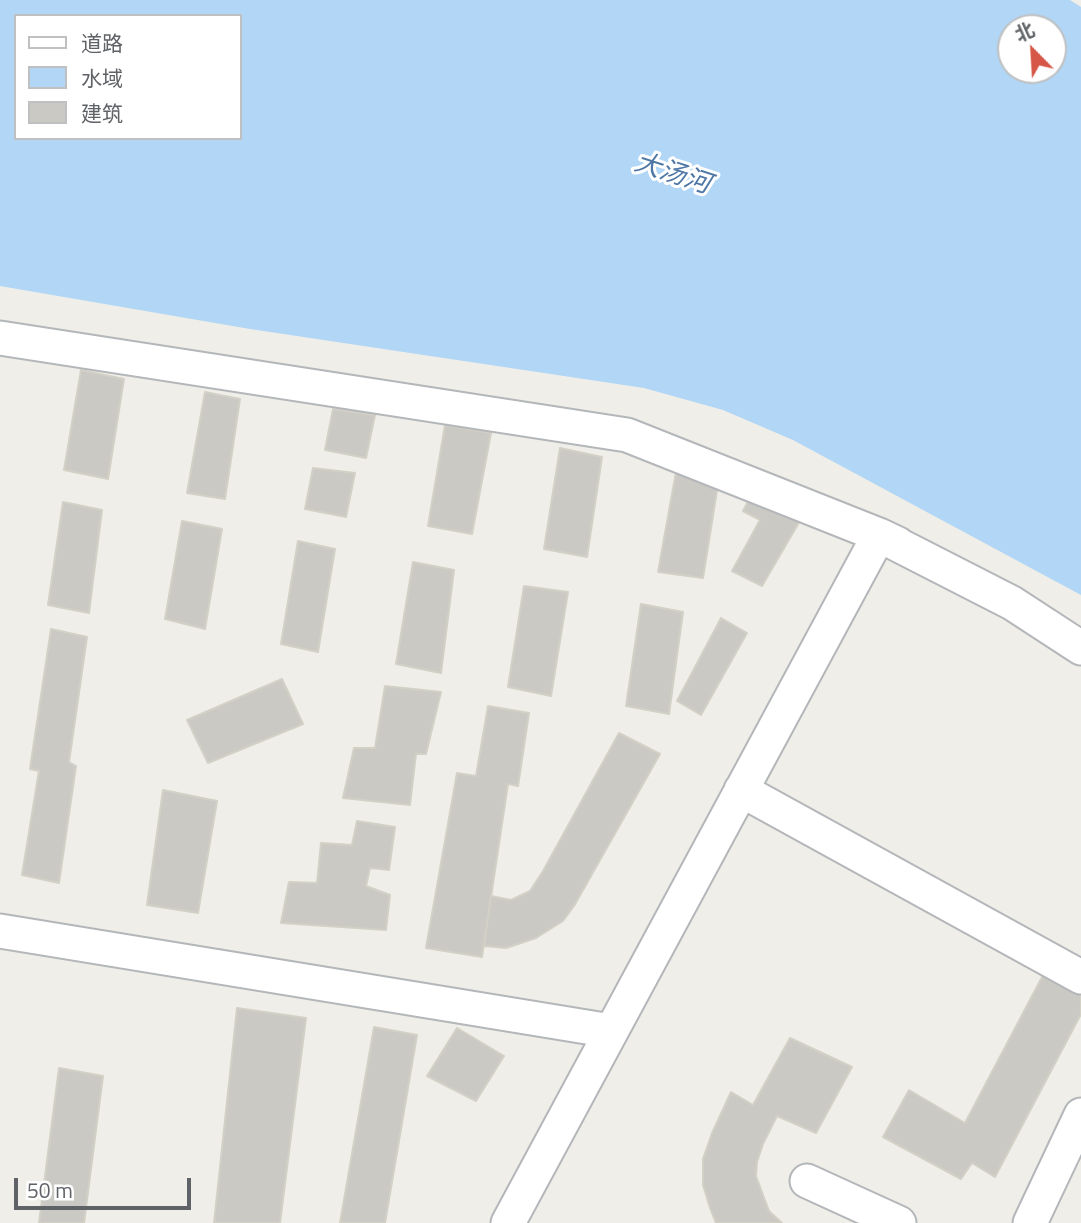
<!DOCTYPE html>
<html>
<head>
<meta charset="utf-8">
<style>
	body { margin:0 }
	#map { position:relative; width:1081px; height:1223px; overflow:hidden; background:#efeee8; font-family:"Titillium Web","Noto Sans SC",sans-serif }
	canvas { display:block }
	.legend { position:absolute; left:14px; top:14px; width:228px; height:126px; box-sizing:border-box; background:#fff; border:2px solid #bfc0c2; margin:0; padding:9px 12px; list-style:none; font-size:21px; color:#5f6266 }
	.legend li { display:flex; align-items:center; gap:14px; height:35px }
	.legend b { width:35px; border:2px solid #bfc0c2 }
	.north { position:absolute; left:997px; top:14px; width:70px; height:70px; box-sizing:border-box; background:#fff; border:2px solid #bfc0c2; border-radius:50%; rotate:336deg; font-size:19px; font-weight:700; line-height:28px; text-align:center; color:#5f6266 }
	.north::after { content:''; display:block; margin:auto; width:24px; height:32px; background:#d65647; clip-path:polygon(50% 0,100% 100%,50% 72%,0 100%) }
	.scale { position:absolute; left:14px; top:1178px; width:177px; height:32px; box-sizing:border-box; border:4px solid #5f6266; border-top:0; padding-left:9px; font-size:21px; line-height:24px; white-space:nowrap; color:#5f6266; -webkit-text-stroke:5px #fff; paint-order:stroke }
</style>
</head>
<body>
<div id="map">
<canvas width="1081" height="1223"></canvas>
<ul class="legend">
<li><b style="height:9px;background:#fff"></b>道路</li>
<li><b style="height:19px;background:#b1d6f6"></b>水域</li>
<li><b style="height:19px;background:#cbc9c4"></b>建筑</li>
</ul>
<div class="north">北</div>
<div class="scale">50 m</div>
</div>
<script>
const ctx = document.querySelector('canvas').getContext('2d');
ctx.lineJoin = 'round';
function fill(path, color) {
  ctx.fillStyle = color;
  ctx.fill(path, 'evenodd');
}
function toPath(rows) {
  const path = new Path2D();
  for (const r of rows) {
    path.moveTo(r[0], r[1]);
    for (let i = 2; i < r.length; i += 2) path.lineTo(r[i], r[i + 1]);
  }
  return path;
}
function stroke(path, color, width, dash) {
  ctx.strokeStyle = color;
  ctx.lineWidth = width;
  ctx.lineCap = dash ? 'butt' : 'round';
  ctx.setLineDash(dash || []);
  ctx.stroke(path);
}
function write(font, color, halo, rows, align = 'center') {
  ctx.font = font + ' "Titillium Web","Noto Sans SC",sans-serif';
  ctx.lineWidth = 6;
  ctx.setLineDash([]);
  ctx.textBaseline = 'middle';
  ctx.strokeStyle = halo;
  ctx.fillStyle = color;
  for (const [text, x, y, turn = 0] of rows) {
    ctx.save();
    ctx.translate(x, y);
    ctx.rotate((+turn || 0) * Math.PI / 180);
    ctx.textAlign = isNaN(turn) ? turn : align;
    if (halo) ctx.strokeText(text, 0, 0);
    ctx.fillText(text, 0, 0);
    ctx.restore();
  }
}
const water = toPath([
	[0,0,1070,0,1081,7,1081,595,793,440,723,410,644,388,250,329,0,286],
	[16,16,240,16,240,138,16,138],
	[1011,28,1053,28,1053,70,1011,70]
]);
const building = toPath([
	[81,370,124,379,108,479,64,470,81,370],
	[205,392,240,399,225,499,187,493,205,392],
	[333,409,375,415,366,458,325,450,333,409],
	[445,425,491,433,472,534,428,526,445,425],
	[560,448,602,457,587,557,544,549,560,448],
	[313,468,355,473,346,517,305,509,313,468],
	[676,472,719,478,703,578,658,572,676,472],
	[759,480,808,507,762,586,732,571,760,520,743,511,759,480],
	[63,502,102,510,89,613,48,605,63,502],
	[182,521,222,529,205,629,165,619,182,521],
	[298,541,335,549,318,652,281,644,298,541],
	[413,562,454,570,441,673,396,664,413,562],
	[524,586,568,592,551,696,508,687,524,586],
	[641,604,683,612,669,714,626,706,641,604],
	[721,618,747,633,701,715,677,701,721,618],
	[51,629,87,637,69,762,76,766,59,883,22,875,39,771,30,769,51,629],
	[282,679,303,724,208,763,187,720,282,679],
	[385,686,441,692,426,754,416,754,410,805,343,798,354,748,375,748,385,686],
	[488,706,529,713,518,786,508,784,482,957,426,948,457,773,476,776,488,706],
	[619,733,660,754,574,906,563,921,536,938,506,948,484,946,491,896,511,900,530,891,543,871,619,733],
	[163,790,217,801,198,913,147,905,163,790],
	[357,821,395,827,389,870,370,868,366,886,390,895,386,930,281,923,289,882,317,883,321,843,352,845,357,821],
	[1050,962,1081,977,1081,1014,995,1177,972,1163,961,1179,883,1137,909,1090,965,1123,1050,962],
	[237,1008,306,1018,280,1223,214,1223,237,1008],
	[374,1027,417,1035,385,1223,340,1223,374,1027],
	[457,1028,504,1056,476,1101,427,1076,457,1028],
	[790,1038,852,1067,816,1133,777,1116,763,1144,757,1162,756,1176,769,1211,782,1223,716,1223,710,1208,703,1185,703,1159,712,1133,731,1092,753,1105,790,1038],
	[59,1068,103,1076,84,1223,39,1223,59,1068]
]);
const minor = toPath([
	[0,338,627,435,879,535,1012,603,1081,648],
	[741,790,1081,977],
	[0,931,611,1031],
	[807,1181,899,1223],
	[508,1223,879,535,898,544],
	[1030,1223,1081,1115]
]);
const waterNames = [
	["大汤河",672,175,18]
];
fill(water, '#b1d6f6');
fill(building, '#cbc9c4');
stroke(building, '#d3d0c6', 2);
stroke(minor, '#b4b7ba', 37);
stroke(minor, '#fff', 33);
write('italic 26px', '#4f77a6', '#fff', waterNames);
</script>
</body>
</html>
